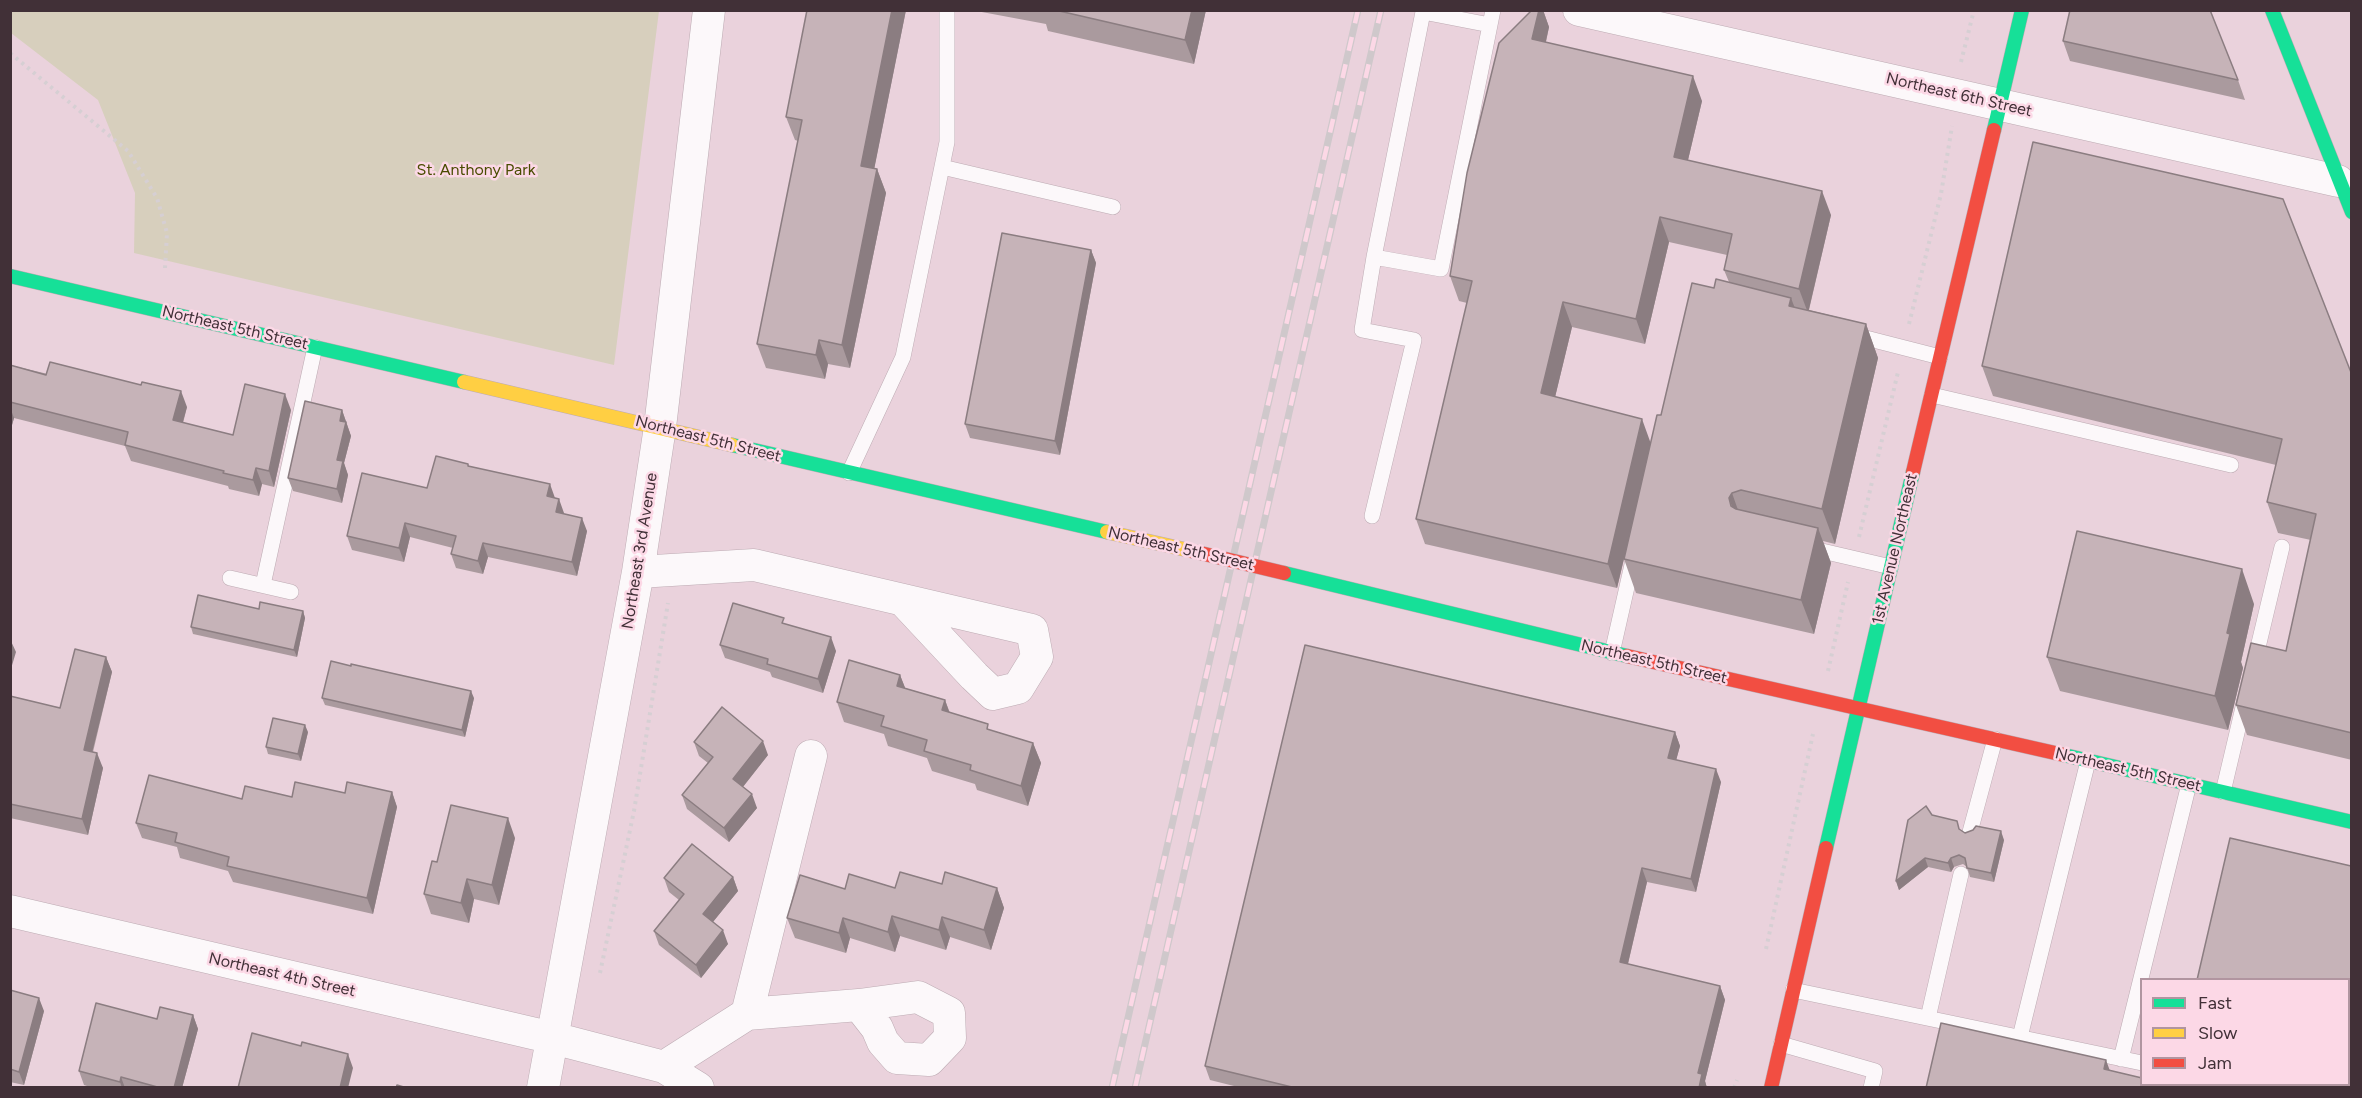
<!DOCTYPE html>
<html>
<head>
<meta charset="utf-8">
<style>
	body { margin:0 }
	#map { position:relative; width:2362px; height:1098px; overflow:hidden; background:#ead2dc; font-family:Figtree,sans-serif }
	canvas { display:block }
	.frame { position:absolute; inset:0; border:12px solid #413037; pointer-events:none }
	.legend { position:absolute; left:2140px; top:978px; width:210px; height:108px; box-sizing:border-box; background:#fcd8e6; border:2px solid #b195a0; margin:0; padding:8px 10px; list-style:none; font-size:18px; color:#413037 }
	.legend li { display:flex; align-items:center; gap:12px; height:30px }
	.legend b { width:30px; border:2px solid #b195a0 }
</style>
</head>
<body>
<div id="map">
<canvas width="2362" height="1098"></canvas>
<div class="frame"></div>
<ul class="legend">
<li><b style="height:8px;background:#16e098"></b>Fast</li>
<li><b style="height:8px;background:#ffcf43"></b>Slow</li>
<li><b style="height:8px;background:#f24e42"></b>Jam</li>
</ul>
</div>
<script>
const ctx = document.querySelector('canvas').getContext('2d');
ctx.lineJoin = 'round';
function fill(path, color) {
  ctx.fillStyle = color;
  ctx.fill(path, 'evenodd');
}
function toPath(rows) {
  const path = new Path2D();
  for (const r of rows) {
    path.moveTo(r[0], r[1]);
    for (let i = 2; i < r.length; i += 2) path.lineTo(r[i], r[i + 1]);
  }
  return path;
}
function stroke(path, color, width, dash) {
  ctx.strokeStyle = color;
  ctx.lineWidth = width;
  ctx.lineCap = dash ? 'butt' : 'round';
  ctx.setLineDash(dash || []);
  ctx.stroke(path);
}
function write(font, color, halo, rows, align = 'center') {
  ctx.font = font + ' Figtree,sans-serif';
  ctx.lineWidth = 5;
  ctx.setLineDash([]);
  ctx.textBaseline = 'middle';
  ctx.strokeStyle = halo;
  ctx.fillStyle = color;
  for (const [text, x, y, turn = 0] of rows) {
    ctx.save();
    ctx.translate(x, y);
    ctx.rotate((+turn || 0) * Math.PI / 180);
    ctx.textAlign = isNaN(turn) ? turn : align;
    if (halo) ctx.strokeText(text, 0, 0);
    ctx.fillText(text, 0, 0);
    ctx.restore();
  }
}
const green = toPath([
	[10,11,659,11,614,365,134,253,135,193,98,100,11,33]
]);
const path = toPath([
	[10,53,128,151,157,198,167,233,165,268],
	[1961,62,1974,10],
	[1909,324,1941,194,1952,126],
	[1859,537,1898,372],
	[1828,671,1848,582],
	[1766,949,1813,734],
	[600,973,634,811,668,603],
	[1734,1088,1737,1080]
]);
const lane = toPath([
	[942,167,1113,207],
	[1374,257,1423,12,1490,25],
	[1854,335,1940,357],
	[1932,395,2231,465],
	[849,473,903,357,947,142,947,10],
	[1372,516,1414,340,1362,330,1374,257,1441,269,1493,10],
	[1809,548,1891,567],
	[230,578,291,592],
	[263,585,315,347],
	[1612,653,1634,556],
	[2254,664,2282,547],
	[2223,792,2245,699],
	[1970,832,1995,739],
	[1793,990,2142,1063],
	[1928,1018,1961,874],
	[2020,1037,2088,761],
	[1781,1044,1875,1071,1871,1088],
	[2121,1059,2189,784],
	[2249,1084,2264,1088]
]);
const street = toPath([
	[1579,10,2338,181],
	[638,572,754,565,1032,630,1037,657,1018,688,993,694,974,676,903,600],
	[10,911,553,1038,664,1067],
	[747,1014,811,756],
	[543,1088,638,572,660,427,709,10],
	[698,1088,664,1067,747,1014,859,1005,918,997,949,1013,950,1038,929,1060,897,1058,883,1042,877,1028,859,1005]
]);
const fast = toPath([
	[2272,10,2352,212],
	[1994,130,2022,10],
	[10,276,464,382],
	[732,445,1107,532],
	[1284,573,1627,656],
	[2064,755,2352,822],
	[1826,848,1913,472]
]);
const slow = toPath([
	[464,382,732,445],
	[1107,532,1192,551]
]);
const jam = toPath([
	[1913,472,1994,130],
	[1627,656,2064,755],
	[1771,1088,1826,848]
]);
const rail = toPath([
	[1112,1088,1358,10],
	[1135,1088,1381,10]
]);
const jamBridge = toPath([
	[1192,551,1284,573]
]);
const wall = toPath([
	[906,10,874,169,877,169,886,193,850,368,828,364,825,379,766,368,757,344,798,141,795,140,786,117],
	[971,10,1206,10,1194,64,1048,31,1046,24],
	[1532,10,1543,10,1549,27,1546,42,1702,101,1688,160,1831,215,1809,310,1866,324,1878,358,1835,544,1823,541,1831,563,1814,634,1636,593,1624,559,1617,588,1425,544,1416,519,1467,303,1459,301,1450,276],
	[1669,242,1727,255,1724,270,1729,282,1714,288,1661,415,1651,443,1555,397,1572,327,1645,344],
	[2063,41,2238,80,2245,100,2070,61],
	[1091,250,1096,263,1060,455,970,438,965,424],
	[10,365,187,407,183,423,233,435,291,410,274,487,262,484,259,496,229,489,228,486,131,461,125,446,14,418,10,432],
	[1982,366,2352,375,2352,760,2247,735,2236,705,2286,651,2311,540,2278,533,2267,502,2276,465,1993,396],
	[342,410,351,436,344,463,348,475,342,503,293,491,288,478],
	[468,464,469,467,555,498,564,514,587,531,577,576,488,557,483,574,456,568,451,554,453,548,410,537,404,562,352,550,347,536],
	[2254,604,2241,662,2243,668,2228,730,2060,691,2047,657],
	[259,609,303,611,305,618,297,657,193,634,191,627],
	[786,624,836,651,823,693,772,677,770,672,725,658,720,645],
	[106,657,112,672,93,752,103,768,88,835,10,818,10,696,60,708],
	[900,675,905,688,945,700,950,713,990,731,1033,743,1041,763,1028,806,977,790,975,784,932,771,927,758,888,746,884,734,844,722,837,702],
	[322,698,474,698,465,737,325,705],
	[308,732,301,761,268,754,266,747],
	[1675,732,1680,746,1676,760,1721,782,1696,892,1647,882,1628,964,1720,986,1725,1000,1705,1081,1707,1088,1242,1088,1210,1080,1205,1066],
	[694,742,768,755,743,787,757,808,729,842,687,809,682,795,708,763,699,756],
	[392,792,397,807,373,914,233,882,228,871,180,858,177,847,142,838,136,823,242,799,345,793],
	[1932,815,1965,833,2004,840,1994,882,1970,877,1967,867,1963,864,1954,867,1951,872,1928,867,1899,890,1896,881],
	[515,838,499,905,474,899,469,923,431,914,424,894,437,862],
	[733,877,738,891,713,922,728,944,701,978,659,945,654,931,679,900,669,892,664,878],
	[942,884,997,888,1004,908,991,950,950,937,946,950,900,936,895,952,850,938,846,953,795,938,787,918,845,889,895,888],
	[10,990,44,1011,24,1085,10,1082],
	[193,1015,198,1029,182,1088,93,1088,84,1085,79,1071,157,1019]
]);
const shadedWall = toPath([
	[892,10,906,10,870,190,861,166],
	[1192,10,1206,10,1194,64,1185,40],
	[1539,10,1543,10,1549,27,1541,63,1532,39],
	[1693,76,1702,101,1683,181,1674,157],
	[877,169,886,193,850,368,842,345],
	[1822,191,1831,215,1808,313,1799,289],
	[1660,217,1669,242,1645,344,1636,319],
	[1091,250,1096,263,1060,455,1055,441],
	[1791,298,1804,332,1789,306],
	[1563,302,1572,327,1550,418,1541,393],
	[1866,324,1878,358,1835,544,1822,509],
	[819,340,828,364,825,379,816,355],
	[181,391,187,407,179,436,173,420],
	[285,394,291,410,274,487,269,471],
	[10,407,14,418,10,432],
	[342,410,351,436,344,463,348,475,342,503,337,489,337,460,340,421],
	[1642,419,1651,444,1617,588,1608,564],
	[256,468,262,484,259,496,253,480],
	[550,484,555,498,547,496],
	[1732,493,1744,527,1744,541,1729,498],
	[559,499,564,513,561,526,556,512],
	[582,518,587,531,577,576,572,562],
	[405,523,410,537,404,562,399,548],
	[1818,528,1831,563,1814,634,1801,600],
	[483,543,488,557,483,574,478,561],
	[2242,569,2254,604,2241,662,2243,668,2228,730,2215,696,2227,633],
	[303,611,305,618,297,657,294,650],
	[831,637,836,651,823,693,818,679],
	[10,639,16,652,10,672],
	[106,657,112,672,89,765,84,750],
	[900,675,908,695,897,686],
	[471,691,474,698,465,737,462,730],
	[945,700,952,720,942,710],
	[305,725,308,732,301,761,298,754],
	[1675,732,1680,746,1673,772,1668,758],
	[763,741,768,755,738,793,733,779],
	[1033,743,1041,763,1028,806,1021,786],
	[97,753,103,768,88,835,82,819],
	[1716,769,1721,782,1696,892,1691,879],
	[392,792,397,807,373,914,367,898],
	[752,794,757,808,729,842,724,828],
	[508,818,515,838,499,905,492,885],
	[2001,831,2004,840,1994,882,1991,873],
	[1925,858,1928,867,1899,890,1896,881],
	[1951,858,1954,867,1951,872,1948,863],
	[1642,868,1647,882,1625,976,1620,962],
	[733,877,738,891,708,928,703,914],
	[467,879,474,899,469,923,461,903],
	[997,888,1004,908,991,950,984,930],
	[892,916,900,936,895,952,888,932],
	[942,917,950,937,946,950,939,930],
	[843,918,850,938,846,953,839,933],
	[723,930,728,944,701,978,696,965],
	[2352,977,2352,1028,2349,1041,2349,990],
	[1720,986,1725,1000,1705,1081,1707,1088,1699,1088,1698,1073],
	[39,998,44,1011,24,1085,19,1072],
	[193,1015,198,1029,182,1088,174,1088],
	[348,1054,353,1068,348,1088,340,1088],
	[2106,1060,2114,1082,2104,1069],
	[121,1077,125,1088,122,1088,120,1082]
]);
const building = toPath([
	[807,10,892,10,861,166,877,169,842,345,819,340,816,355,757,344,802,120,786,117,807,10],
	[1055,10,1192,10,1185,40,1055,10],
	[1532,10,1539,10,1532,39,1693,76,1674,157,1822,191,1799,289,1724,270,1732,234,1660,217,1636,319,1563,302,1541,393,1642,419,1608,564,1416,519,1472,281,1450,276,1467,173,1499,43,1532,10],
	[2070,10,2210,10,2238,80,2063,41,2070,10],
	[2033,142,2283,199,2352,375,2352,733,2236,705,2251,643,2286,651,2316,514,2267,502,2282,439,1982,366,2033,142],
	[1002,233,1091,250,1055,441,965,424,1002,233],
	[1716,279,1791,298,1789,306,1866,324,1822,509,1741,490,1732,493,1729,498,1731,506,1736,509,1818,528,1801,600,1624,559,1657,415,1661,415,1692,283,1714,288,1716,279],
	[50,362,141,385,142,382,181,391,173,420,233,435,245,384,285,394,269,471,256,468,253,480,223,473,224,471,125,445,128,432,10,402,10,365,46,375,50,362],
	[305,401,342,410,340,421,346,422,337,460,343,461,337,489,288,478,305,401],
	[436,456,468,464,468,466,550,484,547,496,559,499,556,512,582,518,572,562,483,543,478,561,451,554,456,536,405,523,399,548,347,536,362,473,427,488,436,456],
	[2077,531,2242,569,2227,633,2230,634,2215,696,2047,657,2077,531],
	[198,595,259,609,260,602,303,611,294,650,191,627,198,595],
	[733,603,784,618,782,623,831,637,818,679,767,664,768,659,720,645,733,603],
	[1305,645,1675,732,1668,758,1716,769,1691,879,1642,868,1620,962,1720,986,1698,1073,1702,1074,1699,1088,1296,1088,1205,1066,1305,645],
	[75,649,106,657,84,750,97,753,82,819,10,804,10,696,60,708,75,649],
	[849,660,900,675,897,686,945,700,942,710,988,724,987,729,1033,743,1021,786,970,770,971,765,924,751,927,740,881,726,884,716,837,702,849,660],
	[331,661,351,666,351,664,471,691,462,730,322,698,331,661],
	[722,707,763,741,733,779,752,794,724,828,682,795,713,757,694,742,722,707],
	[273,718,305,725,298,754,266,747,273,718],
	[149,775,242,799,245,786,292,797,295,782,345,793,347,782,392,792,367,898,227,866,229,857,175,842,177,833,136,823,149,775],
	[451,805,508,818,492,885,467,879,461,903,424,894,432,861,437,862,451,805],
	[1926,806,1932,815,1957,821,1959,829,1965,833,1973,830,1976,826,2001,831,1991,873,1967,868,1965,858,1959,855,1951,858,1948,863,1925,858,1896,881,1908,820,1926,806],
	[2230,838,2351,866,2352,868,2352,977,2349,990,2349,980,2197,980,2230,838],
	[692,844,733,877,703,914,723,930,696,965,654,931,684,894,664,878,692,844],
	[900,872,942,884,945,872,997,888,984,930,942,917,939,930,892,916,888,932,843,918,839,933,787,918,800,875,845,889,849,874,895,888,900,872],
	[10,990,39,998,19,1072,10,1069,10,990],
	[96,1003,157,1019,160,1007,193,1015,174,1088,161,1088,121,1077,120,1082,79,1071,96,1003],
	[1941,1023,2106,1060,2104,1069,2142,1078,2142,1084,2214,1084,2227,1088,1926,1088,1941,1023],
	[252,1033,301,1046,302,1042,348,1054,340,1088,238,1088,252,1033],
	[397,1085,407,1088,396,1088,397,1085]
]);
const streetNames = [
	["Northeast 6th Street",1959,95,13],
	["Northeast 5th Street",235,328,13],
	["Northeast 5th Street",708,439,14],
	["Northeast 5th Street",1181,549,13],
	["1st Avenue Northeast",1895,549,-77],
	["Northeast 3rd Avenue",640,551,-81],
	["Northeast 5th Street",1654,662,13],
	["Northeast 5th Street",2128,770,13],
	["Northeast 4th Street",282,975,13]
];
const parkNames = [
	["St. Anthony Park",476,170]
];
fill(green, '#d7cfbd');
stroke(lane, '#bdabb3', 16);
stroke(street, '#bdabb3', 33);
stroke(fast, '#bdabb3', 15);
stroke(slow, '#bdabb3', 15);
stroke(jam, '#bdabb3', 15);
stroke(path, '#d6cfd3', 4, [3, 4.5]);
stroke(lane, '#fcf8fa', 15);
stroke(street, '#fcf8fa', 32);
stroke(fast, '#16e098', 14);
stroke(slow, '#ffcf43', 14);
stroke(jam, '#f24e42', 14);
stroke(rail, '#cfc8cb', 7);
stroke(rail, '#fcd8e6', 4.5, [14]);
stroke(jamBridge, '#bdabb3', 15, []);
stroke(jamBridge, '#f24e42', 14);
fill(wall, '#aa9a9e');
fill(shadedWall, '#8b7d81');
fill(building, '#c6b3b8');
stroke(building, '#8b7d81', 1.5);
write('16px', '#413037', '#fcd8e6', streetNames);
write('16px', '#494c00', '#fcd8e6', parkNames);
</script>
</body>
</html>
